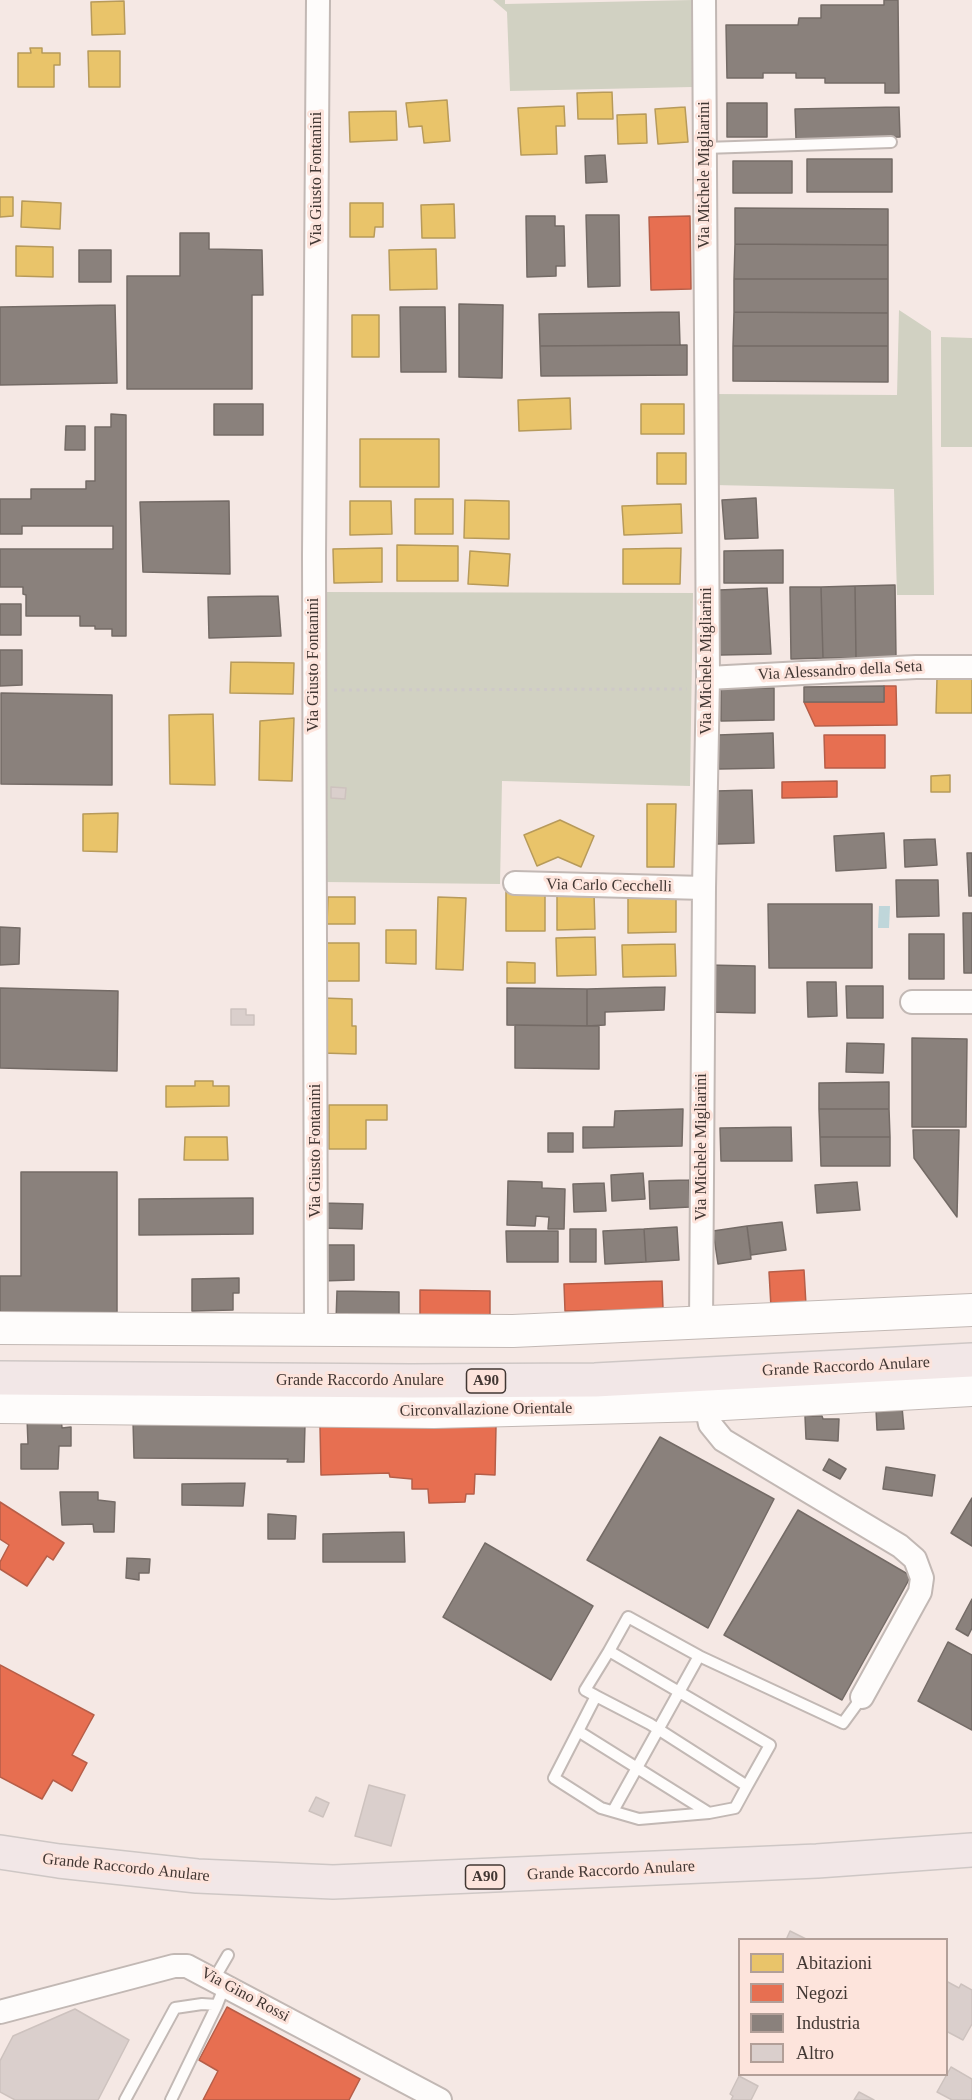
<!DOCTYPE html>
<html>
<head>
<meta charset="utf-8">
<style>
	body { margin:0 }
	#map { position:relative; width:972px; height:2100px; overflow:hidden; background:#f5e8e4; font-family:Georgia,serif }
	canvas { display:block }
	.legend { position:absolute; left:738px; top:1938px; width:210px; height:138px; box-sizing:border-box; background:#fde4dc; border:2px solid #b29f98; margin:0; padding:8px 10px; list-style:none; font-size:18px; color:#423733 }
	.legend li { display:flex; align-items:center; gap:12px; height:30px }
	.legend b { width:30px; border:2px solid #b29f98 }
</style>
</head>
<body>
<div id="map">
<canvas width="972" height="2100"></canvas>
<ul class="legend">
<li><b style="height:16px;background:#e9c46a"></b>Abitazioni</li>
<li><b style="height:16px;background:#e76f51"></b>Negozi</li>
<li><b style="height:16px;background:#8a817c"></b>Industria</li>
<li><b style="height:16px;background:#dacfcc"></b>Altro</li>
</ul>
</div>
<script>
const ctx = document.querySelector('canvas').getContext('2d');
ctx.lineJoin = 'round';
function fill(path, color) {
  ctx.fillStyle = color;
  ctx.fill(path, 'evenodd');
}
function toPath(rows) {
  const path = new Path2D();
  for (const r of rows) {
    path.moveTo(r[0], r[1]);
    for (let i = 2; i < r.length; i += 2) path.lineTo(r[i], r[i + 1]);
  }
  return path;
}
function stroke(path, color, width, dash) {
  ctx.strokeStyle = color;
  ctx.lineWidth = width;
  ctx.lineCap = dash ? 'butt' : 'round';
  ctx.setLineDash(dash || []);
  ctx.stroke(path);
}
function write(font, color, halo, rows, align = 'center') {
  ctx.font = font + ' Georgia,serif';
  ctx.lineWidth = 6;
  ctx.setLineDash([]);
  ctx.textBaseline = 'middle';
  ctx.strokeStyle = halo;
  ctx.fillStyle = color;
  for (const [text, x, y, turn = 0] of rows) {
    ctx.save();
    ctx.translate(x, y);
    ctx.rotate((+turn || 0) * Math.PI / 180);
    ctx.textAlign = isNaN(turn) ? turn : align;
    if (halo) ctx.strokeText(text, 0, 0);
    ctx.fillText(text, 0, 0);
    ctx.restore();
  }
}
const green = toPath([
	[493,0,505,0,505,4,693,0,692,87,510,91,507,12],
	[899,310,931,331,934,595,897,595,894,489,714,485,712,394,897,395],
	[941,337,972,338,972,447,941,447],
	[324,592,693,593,690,786,502,781,500,884,325,882]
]);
const water = toPath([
	[879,906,890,906,889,928,878,928]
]);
const homes = toPath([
	[124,1,125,34,92,35,91,2,124,1],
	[30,48,42,48,42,53,60,53,60,65,54,65,54,87,18,87,18,53,31,53,30,48],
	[88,51,120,51,120,87,89,87,88,51],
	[612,92,613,119,578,119,577,93,612,92],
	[447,100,450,141,424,143,422,126,409,127,406,103,447,100],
	[564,106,565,126,556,126,557,154,521,155,518,108,564,106],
	[685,107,688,142,658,144,655,109,685,107],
	[396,111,397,140,350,142,349,112,396,111],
	[646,114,647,143,618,144,617,115,646,114],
	[0,197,13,197,13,216,0,217,0,197],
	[22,201,61,203,60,229,21,227,22,201],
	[350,203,383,203,383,227,375,227,374,237,350,237,350,203],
	[454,204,455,238,422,238,421,205,454,204],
	[16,246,53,247,53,277,16,276,16,246],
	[436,249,437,289,390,290,389,250,436,249],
	[352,315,379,315,379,357,352,357,352,315],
	[570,398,571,429,519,431,518,400,570,398],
	[641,404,684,404,684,434,641,434,641,404],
	[360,439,439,439,439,487,360,487,360,439],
	[657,453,686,453,686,484,657,484,657,453],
	[415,499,453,499,453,534,415,534,415,499],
	[465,500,509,501,509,539,464,538,465,500],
	[350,501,391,501,392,534,350,535,350,501],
	[681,504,682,533,624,535,622,506,681,504],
	[397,545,458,546,458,581,397,581,397,545],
	[382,548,382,582,334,583,333,549,382,548],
	[681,548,680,584,623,584,623,549,681,548],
	[470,551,510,554,508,586,468,584,470,551],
	[231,662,294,663,293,694,230,693,231,662],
	[937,679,972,679,972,713,936,713,937,679],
	[213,714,215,785,170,784,169,715,213,714],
	[294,718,292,781,259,780,260,721,294,718],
	[950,775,950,792,931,792,931,776,950,775],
	[647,804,676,804,674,867,647,867,647,804],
	[118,813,117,852,83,851,83,814,118,813],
	[560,820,594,836,581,867,558,857,537,866,524,835,560,820],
	[506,892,545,893,545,931,506,931,506,892],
	[557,893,594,893,595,929,557,930,557,893],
	[628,893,676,893,676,932,628,933,628,893],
	[328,897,355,897,355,924,327,924,328,897],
	[438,897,466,898,463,970,436,969,438,897],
	[386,930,416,930,416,964,386,963,386,930],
	[595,937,596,975,557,976,556,938,595,937],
	[324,943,359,943,359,981,324,981,324,943],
	[675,944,676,976,623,977,622,945,675,944],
	[507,962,535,963,535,983,507,983,507,962],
	[323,998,352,999,352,1026,356,1026,356,1054,322,1053,323,998],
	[195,1081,213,1081,213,1086,229,1086,229,1106,166,1107,166,1086,195,1086,195,1081],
	[329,1105,387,1105,387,1120,366,1120,366,1149,329,1149,329,1105],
	[185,1137,227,1137,228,1160,184,1160,185,1137]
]);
const shops = toPath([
	[690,216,691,289,651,290,649,217,690,216],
	[884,686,896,686,897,725,815,726,804,702,884,702,884,686],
	[824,735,885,735,885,768,825,768,824,735],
	[837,781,837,797,782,798,782,782,837,781],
	[804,1270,806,1305,771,1307,769,1272,804,1270],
	[662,1281,663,1309,565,1311,564,1284,662,1281],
	[420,1290,490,1291,490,1321,420,1320,420,1290],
	[320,1426,496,1426,495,1475,475,1474,474,1494,466,1494,465,1502,429,1503,428,1489,412,1489,412,1479,390,1477,389,1473,321,1475,320,1426],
	[0,1502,64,1543,53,1560,47,1556,27,1586,0,1569,0,1562,9,1545,0,1539,0,1502],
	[0,1665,94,1715,72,1755,87,1763,72,1791,53,1780,42,1799,0,1777,0,1665],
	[227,2007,360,2079,349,2100,203,2100,218,2071,199,2060,227,2007]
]);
const industry = toPath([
	[884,0,898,0,899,93,885,93,885,83,825,83,825,78,796,78,796,73,763,73,763,78,727,78,726,25,798,25,799,18,821,18,821,5,884,5,884,0],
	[727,103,767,103,767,137,727,137,727,103],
	[899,107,900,137,796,139,795,109,899,107],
	[605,155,607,182,586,183,585,156,605,155],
	[807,159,892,159,892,192,807,192,807,159],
	[733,161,792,161,792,193,733,193,733,161],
	[735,208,888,209,888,245,735,244,735,208],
	[586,215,619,215,620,286,588,287,586,215],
	[526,216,555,216,555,226,564,226,565,266,556,266,556,276,527,277,526,216],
	[180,233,209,233,209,249,262,250,263,295,252,295,252,389,127,389,127,276,180,276,180,233],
	[735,244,888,245,888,279,734,279,735,244],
	[79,250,111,250,111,282,79,282,79,250],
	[734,279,888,279,888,313,734,312,734,279],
	[459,304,503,305,502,378,459,377,459,304],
	[115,305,117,383,0,385,0,307,115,305],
	[400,307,445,307,446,372,401,372,400,307],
	[679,312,680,345,540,346,539,314,679,312],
	[734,312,888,313,888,346,733,346,734,312],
	[687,345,687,375,541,376,540,346,687,345],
	[733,346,888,346,888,382,733,381,733,346],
	[214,404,263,404,263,435,214,435,214,404],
	[111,414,126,415,126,636,112,636,112,629,95,629,95,626,80,626,80,616,26,616,26,595,23,594,23,587,0,587,0,549,113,549,113,526,22,526,22,534,0,534,0,499,31,499,31,489,86,489,86,481,95,481,95,427,111,427,111,414],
	[66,426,85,426,85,450,65,450,66,426],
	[756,498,758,538,725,539,722,500,756,498],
	[229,501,230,574,143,572,140,502,229,501],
	[783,550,783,583,724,583,724,551,783,550],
	[895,585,896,658,856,658,855,586,895,585],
	[855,586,856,658,823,658,821,587,855,586],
	[790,587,821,587,823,658,791,659,790,587],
	[767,588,771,654,720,655,719,590,767,588],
	[278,596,281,636,209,638,208,597,278,596],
	[0,604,21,604,21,635,0,635,0,604],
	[0,650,22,650,22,685,0,686,0,650],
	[884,686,884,702,804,702,804,687,884,686],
	[721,688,774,688,774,720,721,721,721,688],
	[1,693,112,695,112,785,1,784,1,693],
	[773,733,774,768,719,769,718,735,773,733],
	[752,790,754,843,717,844,716,791,752,790],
	[884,833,886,868,836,871,834,836,884,833],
	[935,839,937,865,905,867,904,840,935,839],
	[967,853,972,853,972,896,969,896,967,853],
	[896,880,938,880,939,916,897,917,896,880],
	[768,904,872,904,872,968,769,968,768,904],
	[963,913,972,913,972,973,964,973,963,913],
	[0,927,20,928,19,964,0,965,0,927],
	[909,934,944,934,944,979,909,979,909,934],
	[707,965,755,966,755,1013,707,1012,707,965],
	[807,982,836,982,837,1016,808,1017,807,982],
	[846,986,883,986,883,1018,847,1018,846,986],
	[665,987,664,1010,605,1012,605,1025,587,1026,587,989,665,987],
	[0,988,118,991,117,1071,0,1068,0,988],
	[507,988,587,989,587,1026,507,1025,507,988],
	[515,1025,599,1026,599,1069,515,1068,515,1025],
	[912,1038,967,1039,966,1127,912,1127,912,1038],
	[847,1043,884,1044,883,1073,846,1072,847,1043],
	[889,1082,889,1109,819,1109,819,1083,889,1082],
	[683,1109,682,1146,583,1148,583,1127,614,1127,615,1111,683,1109],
	[819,1109,889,1109,890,1137,820,1137,819,1109],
	[791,1127,792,1161,721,1161,720,1128,791,1127],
	[913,1130,959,1130,957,1217,914,1158,913,1130],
	[548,1133,573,1133,573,1152,548,1152,548,1133],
	[820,1137,890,1137,890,1166,821,1166,820,1137],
	[21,1172,117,1172,117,1312,0,1312,0,1276,21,1276,21,1172],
	[643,1173,645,1199,612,1201,611,1175,643,1173],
	[689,1180,690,1207,650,1209,649,1181,689,1180],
	[508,1181,542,1182,542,1188,565,1189,564,1229,548,1229,549,1217,536,1216,535,1226,507,1225,508,1181],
	[857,1182,860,1210,817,1213,815,1185,857,1182],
	[604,1183,606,1211,574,1212,573,1184,604,1183],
	[253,1198,253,1234,139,1235,139,1199,253,1198],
	[322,1203,363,1204,362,1229,321,1228,322,1203],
	[782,1222,786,1250,751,1255,747,1226,782,1222],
	[747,1226,751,1259,718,1264,713,1231,747,1226],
	[677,1227,679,1260,646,1262,644,1229,677,1227],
	[570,1229,596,1229,596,1262,570,1262,570,1229],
	[644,1229,646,1262,605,1264,603,1231,644,1229],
	[506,1231,558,1231,558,1262,507,1262,506,1231],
	[321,1245,354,1245,354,1280,321,1281,321,1245],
	[239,1278,239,1293,233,1293,233,1310,192,1311,192,1279,239,1278],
	[337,1291,399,1292,399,1321,336,1321,337,1291],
	[902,1407,904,1429,877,1430,876,1409,902,1407],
	[805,1416,822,1416,823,1419,839,1419,838,1441,806,1439,805,1416],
	[61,1417,62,1428,71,1427,71,1446,59,1446,58,1469,21,1469,21,1444,28,1444,27,1418,61,1417],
	[133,1421,305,1424,304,1462,287,1462,288,1459,134,1458,133,1421],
	[660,1437,774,1499,708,1628,587,1560,660,1437],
	[829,1459,846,1469,840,1479,823,1470,829,1459],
	[886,1467,935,1475,932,1496,883,1489,886,1467],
	[245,1483,243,1506,182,1505,182,1484,245,1483],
	[60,1492,98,1492,98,1500,115,1502,114,1532,94,1532,93,1524,62,1525,60,1492],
	[972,1498,972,1546,951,1533,972,1498],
	[798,1510,911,1576,842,1700,724,1635,798,1510],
	[268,1514,296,1516,295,1539,268,1539,268,1514],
	[404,1532,405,1562,323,1562,323,1534,404,1532],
	[485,1543,593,1606,551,1680,443,1617,485,1543],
	[127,1558,150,1559,149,1573,139,1573,139,1580,126,1578,127,1558],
	[972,1599,972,1628,968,1636,956,1629,972,1599],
	[948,1642,972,1655,972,1730,918,1701,948,1642]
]);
const building = toPath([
	[331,787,346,788,345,799,331,798,331,787],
	[231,1009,246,1009,246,1015,254,1015,254,1025,231,1025,231,1009],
	[369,1785,405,1795,391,1846,355,1836,369,1785],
	[316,1797,329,1803,323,1817,309,1811,316,1797],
	[790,1931,808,1940,786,1940,790,1931],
	[946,1981,959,1988,961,1984,972,1990,972,2024,963,2040,946,2031,946,1981],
	[75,2009,129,2040,98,2100,15,2100,0,2092,0,2061,13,2036,75,2009],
	[951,2067,972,2079,972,2100,952,2100,937,2092,951,2067],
	[739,2076,758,2086,751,2100,731,2100,733,2096,730,2094,739,2076],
	[859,2092,874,2100,854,2100,859,2092]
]);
const path = toPath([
	[334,690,687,689]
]);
const lane = toPath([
	[704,148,891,142],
	[609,1651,628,1617,699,1656,613,1811],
	[699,1656,843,1723,862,1697],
	[596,1696,585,1690,609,1651,770,1745,747,1786,650,1724,596,1696,554,1778,601,1808,639,1819,709,1813],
	[578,1731,709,1813,735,1808,747,1786],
	[214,1979,228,1955],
	[125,2100,175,2008,202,2004,217,2005,225,1985],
	[171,2100,217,2005]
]);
const street = toPath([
	[708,678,916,667,972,667],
	[515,883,704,888],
	[912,1002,972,1002],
	[701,1323,704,888,708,678,704,0],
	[316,1330,314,555,318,0],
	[706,1405,710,1424,723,1440,900,1546,915,1559,922,1578,920,1592,862,1697],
	[0,2012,174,1966,187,1966,440,2100]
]);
const secondary = toPath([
	[0,1328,513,1331,972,1310],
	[0,1407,434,1412,706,1405,972,1390]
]);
const highway = toPath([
	[0,1378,411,1381,595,1380,972,1360],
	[0,1852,59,1861,197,1876,333,1882,817,1861,972,1850]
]);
const shields = [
	[486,1381,39],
	[485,1877,39]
];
const shieldNames = [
	["A90",486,1381],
	["A90",485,1877]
];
const streetNames = [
	["Via Michele Migliarini",705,175,-90],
	["Via Giusto Fontanini",317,179,-90],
	["Via Michele Migliarini",707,661,-90],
	["Via Giusto Fontanini",314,665,-90],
	["Via Alessandro della Seta",840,671,-3],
	["Via Carlo Cecchelli",609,886,1],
	["Via Michele Migliarini",702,1147,-90],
	["Via Giusto Fontanini",316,1151,-90],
	["Grande Raccordo Anulare",846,1367,-3],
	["Grande Raccordo Anulare",360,1381],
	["Circonvallazione Orientale",486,1410,-1],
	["Grande Raccordo Anulare",126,1868,6],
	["Grande Raccordo Anulare",611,1871,-3],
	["Via Gino Rossi",245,1995,28]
];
fill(green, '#d1d1c2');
fill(water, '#bfd6da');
fill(homes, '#e9c46a');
stroke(homes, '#b79a5a', 1.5);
fill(shops, '#e76f51');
stroke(shops, '#b65e48', 1.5);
fill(industry, '#8a817c');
stroke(industry, '#746b66', 1.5);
fill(building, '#dacfcc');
stroke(building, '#cdc2be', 1.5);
stroke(lane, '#c2b8b4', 14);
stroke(street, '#c2b8b4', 26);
stroke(secondary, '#c2b8b4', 34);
stroke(highway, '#cec7c5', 36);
stroke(path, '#cec9c8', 3, [3, 4.5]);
stroke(lane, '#fefcfb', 10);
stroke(street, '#fefcfb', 22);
stroke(secondary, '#fefcfb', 32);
stroke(highway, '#f2e7e7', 33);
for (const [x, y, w] of shields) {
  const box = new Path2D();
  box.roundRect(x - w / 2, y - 12, w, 24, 4.5);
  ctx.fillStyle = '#fde4dc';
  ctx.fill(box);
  stroke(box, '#423733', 1.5);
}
write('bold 15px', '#423733', null, shieldNames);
write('16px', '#423733', '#fde4dc', streetNames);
</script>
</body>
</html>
